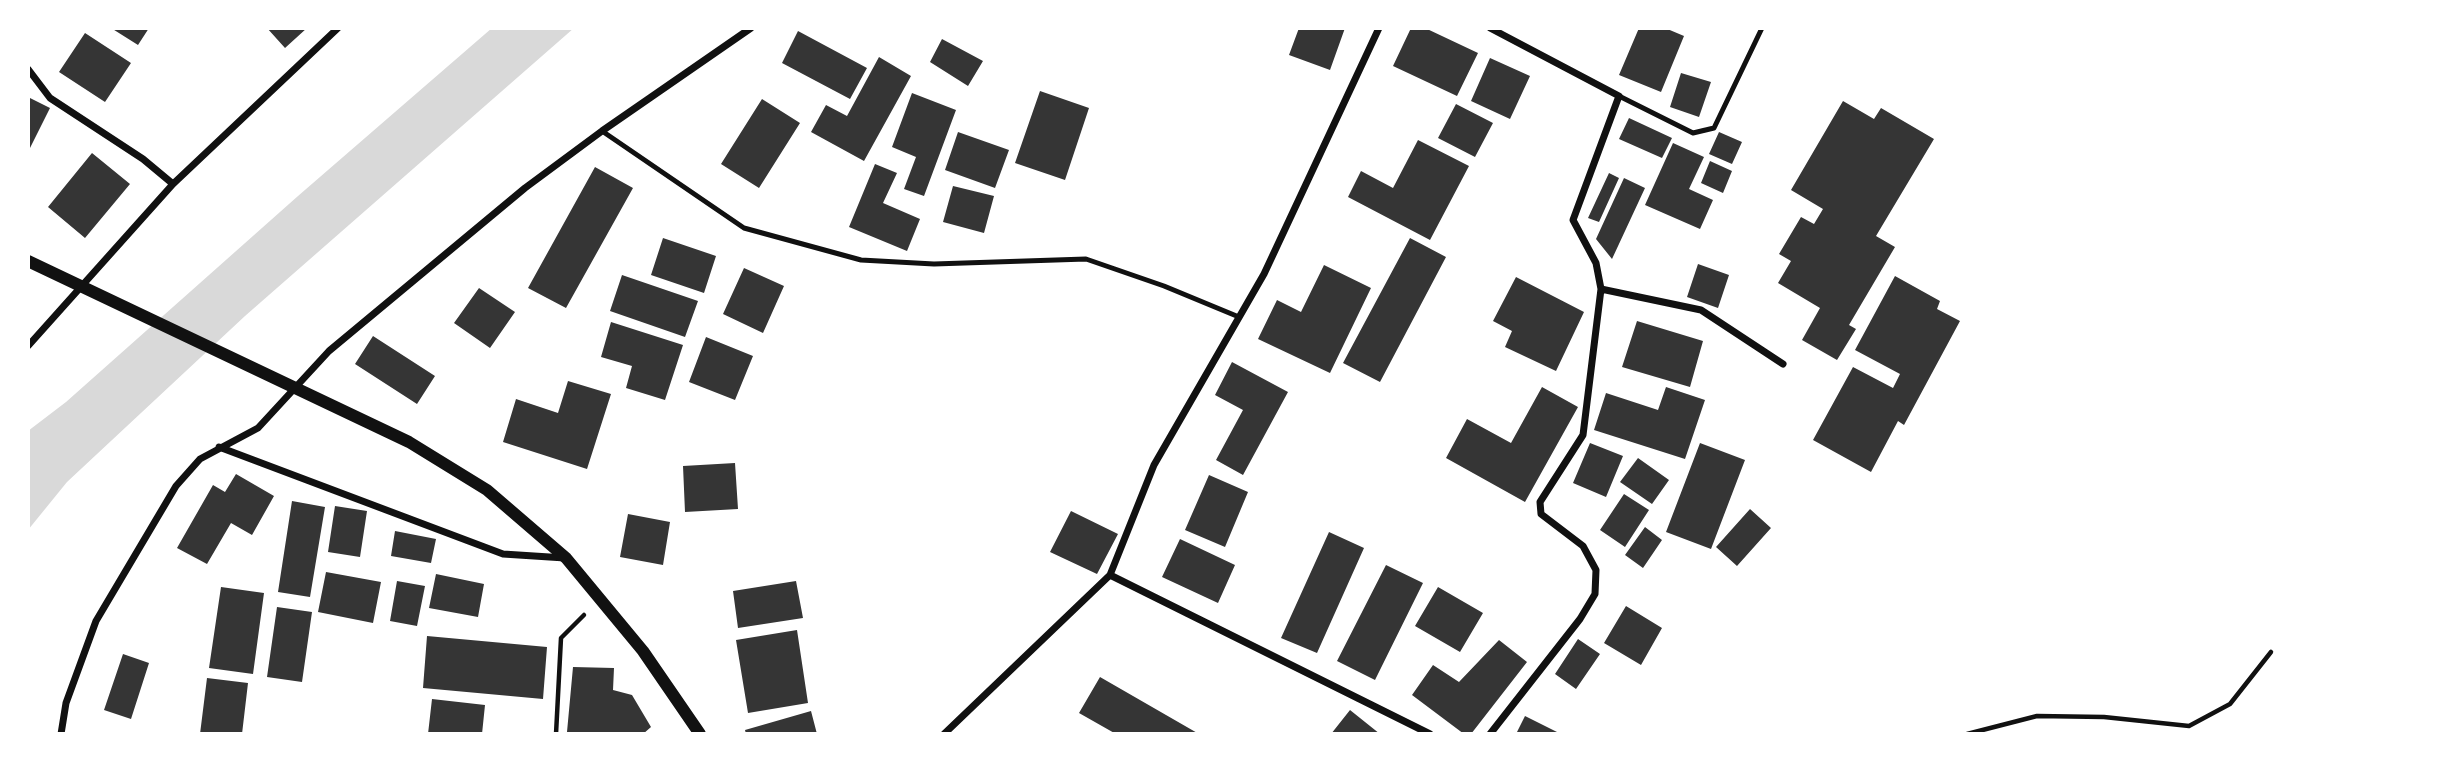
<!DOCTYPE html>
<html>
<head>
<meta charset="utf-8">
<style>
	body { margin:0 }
	#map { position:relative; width:2445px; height:762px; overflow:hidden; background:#fff; font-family:"Libre Baskerville",serif }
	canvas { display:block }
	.frame { position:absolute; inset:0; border:30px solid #fff; pointer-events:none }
</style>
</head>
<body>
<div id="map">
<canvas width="2445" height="762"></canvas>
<div class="frame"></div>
</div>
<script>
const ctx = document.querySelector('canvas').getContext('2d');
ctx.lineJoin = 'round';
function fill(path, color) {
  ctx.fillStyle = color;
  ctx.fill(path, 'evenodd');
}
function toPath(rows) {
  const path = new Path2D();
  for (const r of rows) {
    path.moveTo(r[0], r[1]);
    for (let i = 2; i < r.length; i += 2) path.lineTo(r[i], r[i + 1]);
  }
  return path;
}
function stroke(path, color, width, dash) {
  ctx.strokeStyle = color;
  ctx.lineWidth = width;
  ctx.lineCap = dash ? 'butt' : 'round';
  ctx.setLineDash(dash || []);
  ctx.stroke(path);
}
const water = toPath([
	[492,28,574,28,245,316,67,482,28,530,28,431,66,402,298,196]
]);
const building = toPath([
	[111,28,149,28,138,45],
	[267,28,307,28,285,48],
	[1299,28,1345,28,1330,70,1289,55],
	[1411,28,1425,28,1478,53,1457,96,1393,66],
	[1639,28,1665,28,1684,36,1661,92,1619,75],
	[798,31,867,68,850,99,782,63],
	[85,33,131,63,105,102,59,72],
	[942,39,983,61,968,86,930,62],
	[879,57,911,76,864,161,811,132,826,105,847,116],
	[1490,58,1530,76,1510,119,1471,101],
	[1681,73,1711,82,1699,117,1670,107],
	[1040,91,1089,108,1065,180,1015,163],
	[912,93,956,110,924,196,904,189,916,157,892,147],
	[30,98,50,108,28,152,28,101],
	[762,99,800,123,759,188,721,164],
	[1843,101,1874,119,1881,108,1934,139,1876,236,1895,247,1849,325,1856,329,1837,360,1802,340,1820,308,1778,283,1791,261,1779,254,1801,217,1814,224,1823,209,1791,190],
	[1456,104,1493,123,1475,157,1438,138],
	[1629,118,1672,138,1662,158,1619,139],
	[958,132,1009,150,995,188,945,170],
	[1719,132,1742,142,1732,164,1709,154],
	[1418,140,1469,166,1430,240,1348,197,1361,171,1393,188],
	[1673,143,1704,157,1689,189,1713,200,1700,229,1645,205],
	[92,153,130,184,85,238,48,207],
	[1710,161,1732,171,1723,193,1701,183],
	[875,164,897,173,883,203,920,219,907,251,849,227],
	[595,167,633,188,566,308,528,288],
	[1609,173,1619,178,1599,222,1588,218],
	[1624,178,1645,188,1612,259,1596,239],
	[953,186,994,196,984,233,943,222],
	[663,238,716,256,704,293,651,275],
	[1410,238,1446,257,1380,382,1343,363],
	[1698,264,1729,275,1718,308,1687,297],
	[1324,265,1371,288,1330,373,1258,339,1277,300,1301,312],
	[744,268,784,286,763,333,723,314],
	[622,275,698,301,685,337,610,311],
	[1895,276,1940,301,1937,309,1960,321,1904,425,1898,421,1871,472,1813,440,1853,367,1893,388,1900,374,1855,350],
	[1516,277,1584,312,1556,371,1505,347,1512,331,1493,321],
	[479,288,515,312,490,348,454,323],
	[1637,321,1703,341,1690,387,1622,367],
	[611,322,683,345,665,400,626,388,632,366,601,357],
	[373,336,435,376,417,404,355,364],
	[706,337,753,356,735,400,689,382],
	[1232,362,1288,392,1243,475,1216,460,1243,410,1215,395],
	[568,381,611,394,587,469,503,442,516,399,558,413],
	[1542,387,1578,407,1525,502,1446,458,1467,419,1511,443],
	[1666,387,1705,400,1685,459,1594,430,1606,393,1658,410],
	[1590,443,1623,456,1606,497,1573,483],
	[1700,443,1745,460,1711,549,1666,532],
	[1638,458,1669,480,1652,504,1620,482],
	[735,463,738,509,685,512,683,466],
	[236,474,274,496,252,535,231,523,207,564,177,548,213,485,225,492],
	[1209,475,1248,492,1225,547,1185,530],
	[1624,494,1649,510,1625,547,1600,530],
	[292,501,325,507,310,597,278,592],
	[335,506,367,511,360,557,328,552],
	[1750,509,1771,528,1737,566,1716,547],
	[1071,511,1118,534,1097,574,1050,552],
	[628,514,670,522,663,565,620,557],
	[1645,527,1662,540,1643,568,1625,555],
	[395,531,436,539,431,563,391,556],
	[1329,532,1364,548,1317,653,1281,638],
	[1180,539,1235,565,1218,603,1162,577],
	[1386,565,1423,583,1375,680,1337,661],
	[326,572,381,582,373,623,318,612],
	[436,574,484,584,478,617,429,608],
	[397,581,425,586,417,626,390,621],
	[796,581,803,618,738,628,733,591],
	[221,587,264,593,253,674,209,668],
	[1438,587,1483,613,1460,652,1415,626],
	[1626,606,1662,628,1641,665,1604,643],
	[277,607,312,612,302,682,267,677],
	[797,630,808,703,748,713,736,640],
	[427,636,547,647,543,699,423,688],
	[1578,639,1600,654,1576,689,1555,674],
	[1499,640,1527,662,1471,734,1464,734,1412,695,1433,665,1459,682],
	[123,654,149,663,131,719,104,710],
	[573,667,614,668,613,690,632,695,651,727,643,734,567,732],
	[1100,677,1199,734,1116,734,1079,713],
	[207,678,248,683,242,734,200,734],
	[432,699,485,705,482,734,428,734],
	[1350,710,1380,734,1331,734],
	[811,711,817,734,746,734,745,730],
	[1525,716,1561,734,1516,734]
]);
const path = toPath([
	[556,734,561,638,584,615],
	[1967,734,2037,716,2104,717,2189,726,2230,704,2271,652]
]);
const service = toPath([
	[1619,96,1693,133,1714,128,1762,28],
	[602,131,744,228,861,260,934,264,1086,259,1164,286,1239,317]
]);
const minor = toPath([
	[1490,28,1619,96,1573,220,1596,263,1601,289,1583,435,1540,502,1541,514,1583,546,1596,570,1595,594,1580,619,1490,734],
	[28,69,50,98,143,159,173,184],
	[1601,289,1701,310,1783,364],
	[28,346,173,184,338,28],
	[219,447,503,554,565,558],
	[1110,575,1430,734],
	[61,734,66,703,96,621,176,486,200,459,258,428,329,351,525,188,602,131,751,28],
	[944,734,1110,575,1154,465,1264,274,1379,28]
]);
const tertiary = toPath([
	[28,261,409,442,487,490,566,558,643,651,700,734]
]);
fill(water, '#d9d9d9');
fill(building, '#353535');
stroke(path, '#111', 4.5);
stroke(service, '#111', 5);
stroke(minor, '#111', 7);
stroke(tertiary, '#111', 12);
</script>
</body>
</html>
